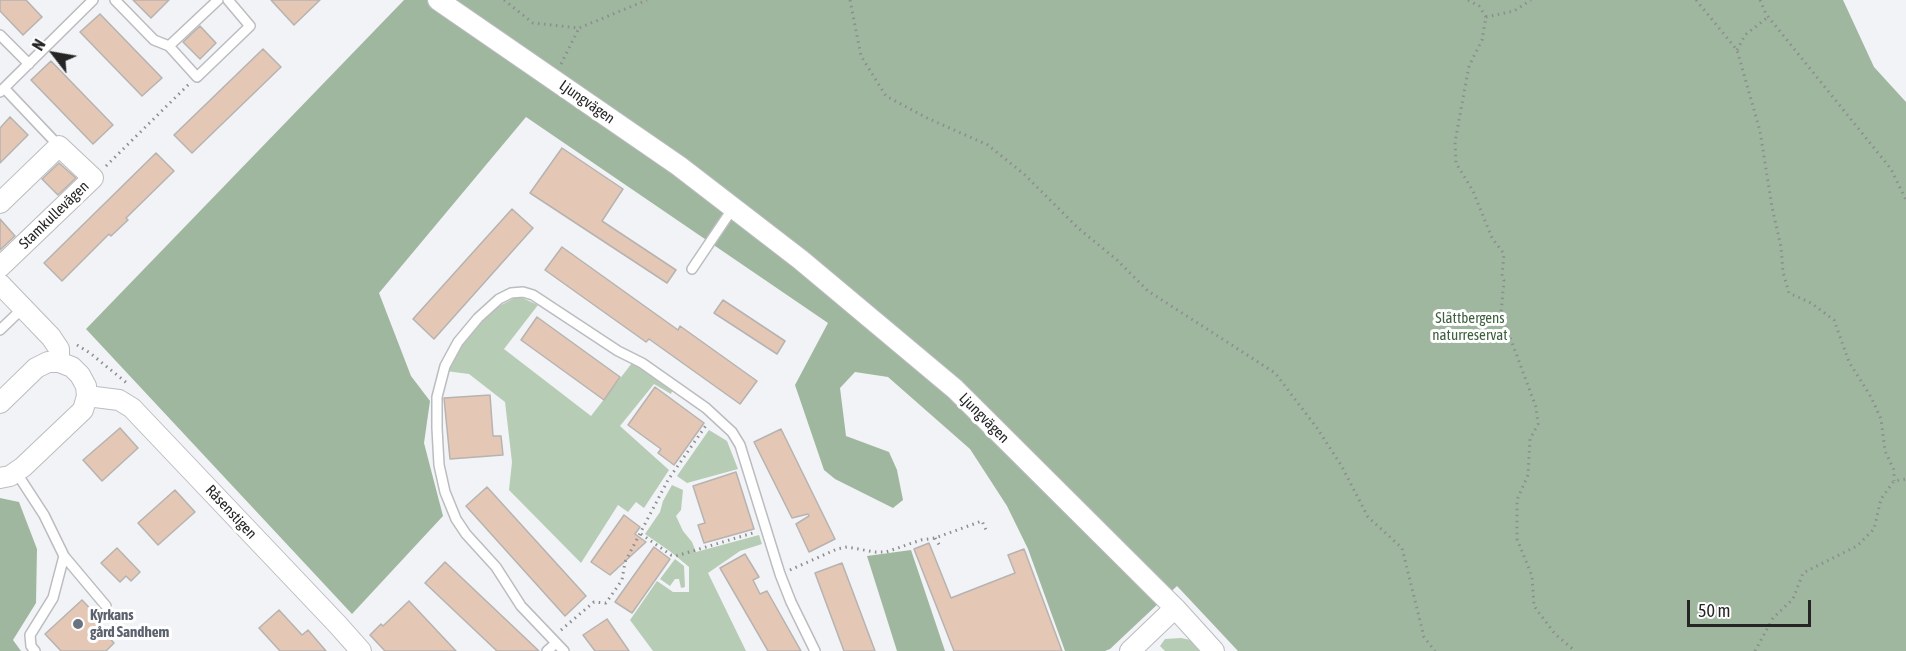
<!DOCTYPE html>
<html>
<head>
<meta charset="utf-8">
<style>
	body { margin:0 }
	#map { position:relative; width:1906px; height:651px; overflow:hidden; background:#f1f3f6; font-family:"Asap Condensed",sans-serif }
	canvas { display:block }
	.north { position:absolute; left:24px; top:24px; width:60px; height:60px; -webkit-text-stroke:4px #fff; paint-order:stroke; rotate:301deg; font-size:16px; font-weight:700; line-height:24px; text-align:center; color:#252526 }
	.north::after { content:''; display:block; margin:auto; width:21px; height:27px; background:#252526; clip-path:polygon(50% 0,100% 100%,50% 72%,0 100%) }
	.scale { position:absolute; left:1687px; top:600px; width:124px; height:27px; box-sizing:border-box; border:3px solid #252526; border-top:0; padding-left:8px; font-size:18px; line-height:21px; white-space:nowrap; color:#252526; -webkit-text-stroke:4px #fff; paint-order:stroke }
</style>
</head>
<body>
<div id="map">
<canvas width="1906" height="651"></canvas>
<div class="north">N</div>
<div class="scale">50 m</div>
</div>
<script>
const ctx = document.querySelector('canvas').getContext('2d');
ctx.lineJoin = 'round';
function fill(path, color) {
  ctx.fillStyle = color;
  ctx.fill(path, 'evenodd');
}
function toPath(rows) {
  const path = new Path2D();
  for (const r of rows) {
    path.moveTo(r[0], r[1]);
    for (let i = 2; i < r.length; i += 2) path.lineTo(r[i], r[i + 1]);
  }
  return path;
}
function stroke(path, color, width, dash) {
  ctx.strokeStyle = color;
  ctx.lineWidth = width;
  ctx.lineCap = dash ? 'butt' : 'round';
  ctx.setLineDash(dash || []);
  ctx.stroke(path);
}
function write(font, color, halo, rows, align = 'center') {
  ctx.font = font + ' "Asap Condensed",sans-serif';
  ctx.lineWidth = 6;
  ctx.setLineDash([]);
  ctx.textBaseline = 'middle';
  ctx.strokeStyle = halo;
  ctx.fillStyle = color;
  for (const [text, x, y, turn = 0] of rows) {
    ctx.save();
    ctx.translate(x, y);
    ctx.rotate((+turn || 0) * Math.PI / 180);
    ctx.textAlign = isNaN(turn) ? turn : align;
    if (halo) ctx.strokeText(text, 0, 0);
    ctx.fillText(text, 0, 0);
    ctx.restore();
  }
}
const green = toPath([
	[518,296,538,305,504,349,591,416,632,363,673,388,671,394,654,384,620,426,669,470,644,508,636,502,628,512,618,505,581,563,509,490,512,462,505,402,469,374,446,371,470,333,494,309],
	[709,430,727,441,738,469,687,483,677,476],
	[672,485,683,490,681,510,676,516,683,531,692,542,696,552,759,535,762,544,740,551,708,573,746,651,653,651,630,620,657,581,673,592,689,592,689,567,671,552,645,534,660,512,663,501],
	[675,559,684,566,685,587,681,588,679,579,675,579,670,586,660,579],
	[1181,638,1191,640,1201,651,1165,651,1160,646,1165,639]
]);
const forest = toPath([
	[404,0,1843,0,1874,67,1906,102,1906,651,1238,651,1177,586,1110,649,1105,651,1065,651,1028,549,1007,506,970,449,888,377,855,372,840,388,846,436,889,452,897,470,903,500,893,508,835,479,824,470,795,385,828,323,526,117,379,293,411,376,430,401,424,443,443,516,352,614,86,329],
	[0,498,19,502,37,549,36,603,13,640,21,651,0,651],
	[911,550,945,651,897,651,867,556]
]);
const building = toPath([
	[0,0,26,0,42,17,23,35,0,11,0,0],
	[133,0,169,0,151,18,133,0],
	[271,0,320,0,294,25,271,0],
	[100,14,162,78,142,96,80,32,100,14],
	[200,26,216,43,200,59,183,42,200,26],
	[263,49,281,67,192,153,174,135,263,49],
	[51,61,113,125,93,144,31,80,51,61],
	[10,117,28,135,0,163,0,128,10,117],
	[562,148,623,189,602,221,676,270,667,283,530,193,562,148],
	[156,153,174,171,126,218,128,220,111,236,109,234,62,281,44,263,156,153],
	[59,163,76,178,58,195,42,179,59,163],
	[512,209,533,228,434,339,413,319,512,209],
	[0,219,15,236,0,250,0,219],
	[562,247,678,330,680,326,757,381,740,404,649,339,646,342,545,270,562,247],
	[723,300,785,341,777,354,714,313,723,300],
	[537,317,620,377,604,400,521,340,537,317],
	[655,387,704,423,674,465,658,453,661,449,628,425,655,387],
	[490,395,493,436,501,436,503,455,450,459,444,398,490,395],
	[120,428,138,448,102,481,83,460,120,428],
	[781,429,835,539,809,552,796,524,809,516,808,514,792,518,754,442,781,429],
	[736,472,754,529,704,543,698,525,705,523,693,486,736,472],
	[487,487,586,596,565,616,466,506,487,487],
	[175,490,195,512,158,545,138,523,175,490],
	[624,515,640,527,635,534,646,542,610,575,591,562,624,515],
	[929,543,951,598,1015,573,1008,555,1024,549,1062,651,954,651,914,549,929,543],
	[654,547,670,559,632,613,615,602,654,547],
	[117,548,140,572,131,581,126,576,120,582,101,563,117,548],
	[745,554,759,577,753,580,760,594,767,591,801,651,768,651,720,568,745,554],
	[445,562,539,651,497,651,425,583,445,562],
	[842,563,875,651,844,651,815,573,842,563],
	[82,600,103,622,99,626,114,643,106,651,61,651,45,634,82,600],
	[409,601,456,651,385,651,370,635,381,624,383,626,409,601],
	[279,610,302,635,308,630,326,651,280,651,259,628,279,610],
	[607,619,629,651,595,651,583,635,607,619]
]);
const path = toPath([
	[504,0,533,23,579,28,647,0],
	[850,0,861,56,886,96,927,118,988,145,1025,175,1078,228,1117,260,1148,291,1275,373,1317,428,1341,465,1368,517,1402,548,1424,637,1435,651],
	[1468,0,1479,6,1486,17,1482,40,1469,66,1455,142,1456,163,1473,191,1492,238,1504,254,1502,276,1504,281,1501,313,1536,407,1538,424,1530,439,1528,475,1517,500,1517,539,1532,576,1534,606,1555,634,1575,651],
	[1696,0,1737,50,1760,131,1772,207,1781,247,1783,272,1789,293,1811,303,1834,320,1849,362,1871,397,1881,419,1885,451,1894,470,1894,481],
	[1760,0,1766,14,1891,169,1906,200],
	[1486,17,1514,11,1531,0],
	[1737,50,1745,35,1768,17],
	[561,64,579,28],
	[106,166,189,84],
	[77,345,90,353,128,384],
	[641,534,671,555,676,556,756,532],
	[935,538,940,546],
	[790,570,837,549,847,547,875,552,886,552,921,540,935,538,982,521,986,530],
	[561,630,594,602,606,603,622,580,625,562,668,480,707,424],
	[1755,651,1773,618,1793,599,1803,573,1857,546,1874,529,1881,499,1894,481,1906,479]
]);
const service = toPath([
	[115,0,154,40,169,46,197,77,250,26,228,0],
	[0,35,29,64],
	[169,46,218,0],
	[4,88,59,146],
	[0,92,93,0],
	[692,269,733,208],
	[0,330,23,308],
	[16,472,44,515,64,556,53,598,30,635,31,646,35,651],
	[64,556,106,606],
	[547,651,556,643],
	[564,651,521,606,496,567,466,534,456,519,445,492,439,465,437,428,437,397,445,366,458,342,478,318,499,299,511,293,523,292,533,295,618,351,642,363,706,408,732,432,740,445,780,574,791,602,815,651]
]);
const minor = toPath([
	[438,0,679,166,801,260,955,389,1175,608,1214,651],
	[0,203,59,146,93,178,0,267],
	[0,284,51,337,59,349,59,362],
	[87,396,119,400,132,408,338,625,361,651],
	[0,403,36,368,48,362,59,362,72,367,80,375,86,386,87,396,83,410,23,467,10,476,0,478],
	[1130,651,1175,608]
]);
const markers = [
	[78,624,6,"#6b7280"]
];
const streetNames = [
	["Ljungvägen",587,102,35],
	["Stamkullevägen",54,215,-44],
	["Ljungvägen",984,418,45],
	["Råsenstigen",231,512,47]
];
const parkNames = [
	["Slättbergens",1470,318],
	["naturreservat",1470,335]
];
const worshipNames = [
	["Kyrkans",90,615],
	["gård Sandhem",90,632]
];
fill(green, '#b6ccb5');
fill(forest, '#a0b79f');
fill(building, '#e5c7b5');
stroke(building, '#b6b3b1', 1.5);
stroke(service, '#bbbcbf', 12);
stroke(minor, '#bbbcbf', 22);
stroke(path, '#8c8d8f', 3, [1.5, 4.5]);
stroke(service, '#fff', 9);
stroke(minor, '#fff', 20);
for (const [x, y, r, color] of markers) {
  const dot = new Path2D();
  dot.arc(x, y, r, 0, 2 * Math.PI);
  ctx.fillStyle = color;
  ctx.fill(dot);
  stroke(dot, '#fff', 2);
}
write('15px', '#252526', '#fff', streetNames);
write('15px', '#3d613c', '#fff', parkNames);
write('bold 15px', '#5b616d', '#fff', worshipNames, 'left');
</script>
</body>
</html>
